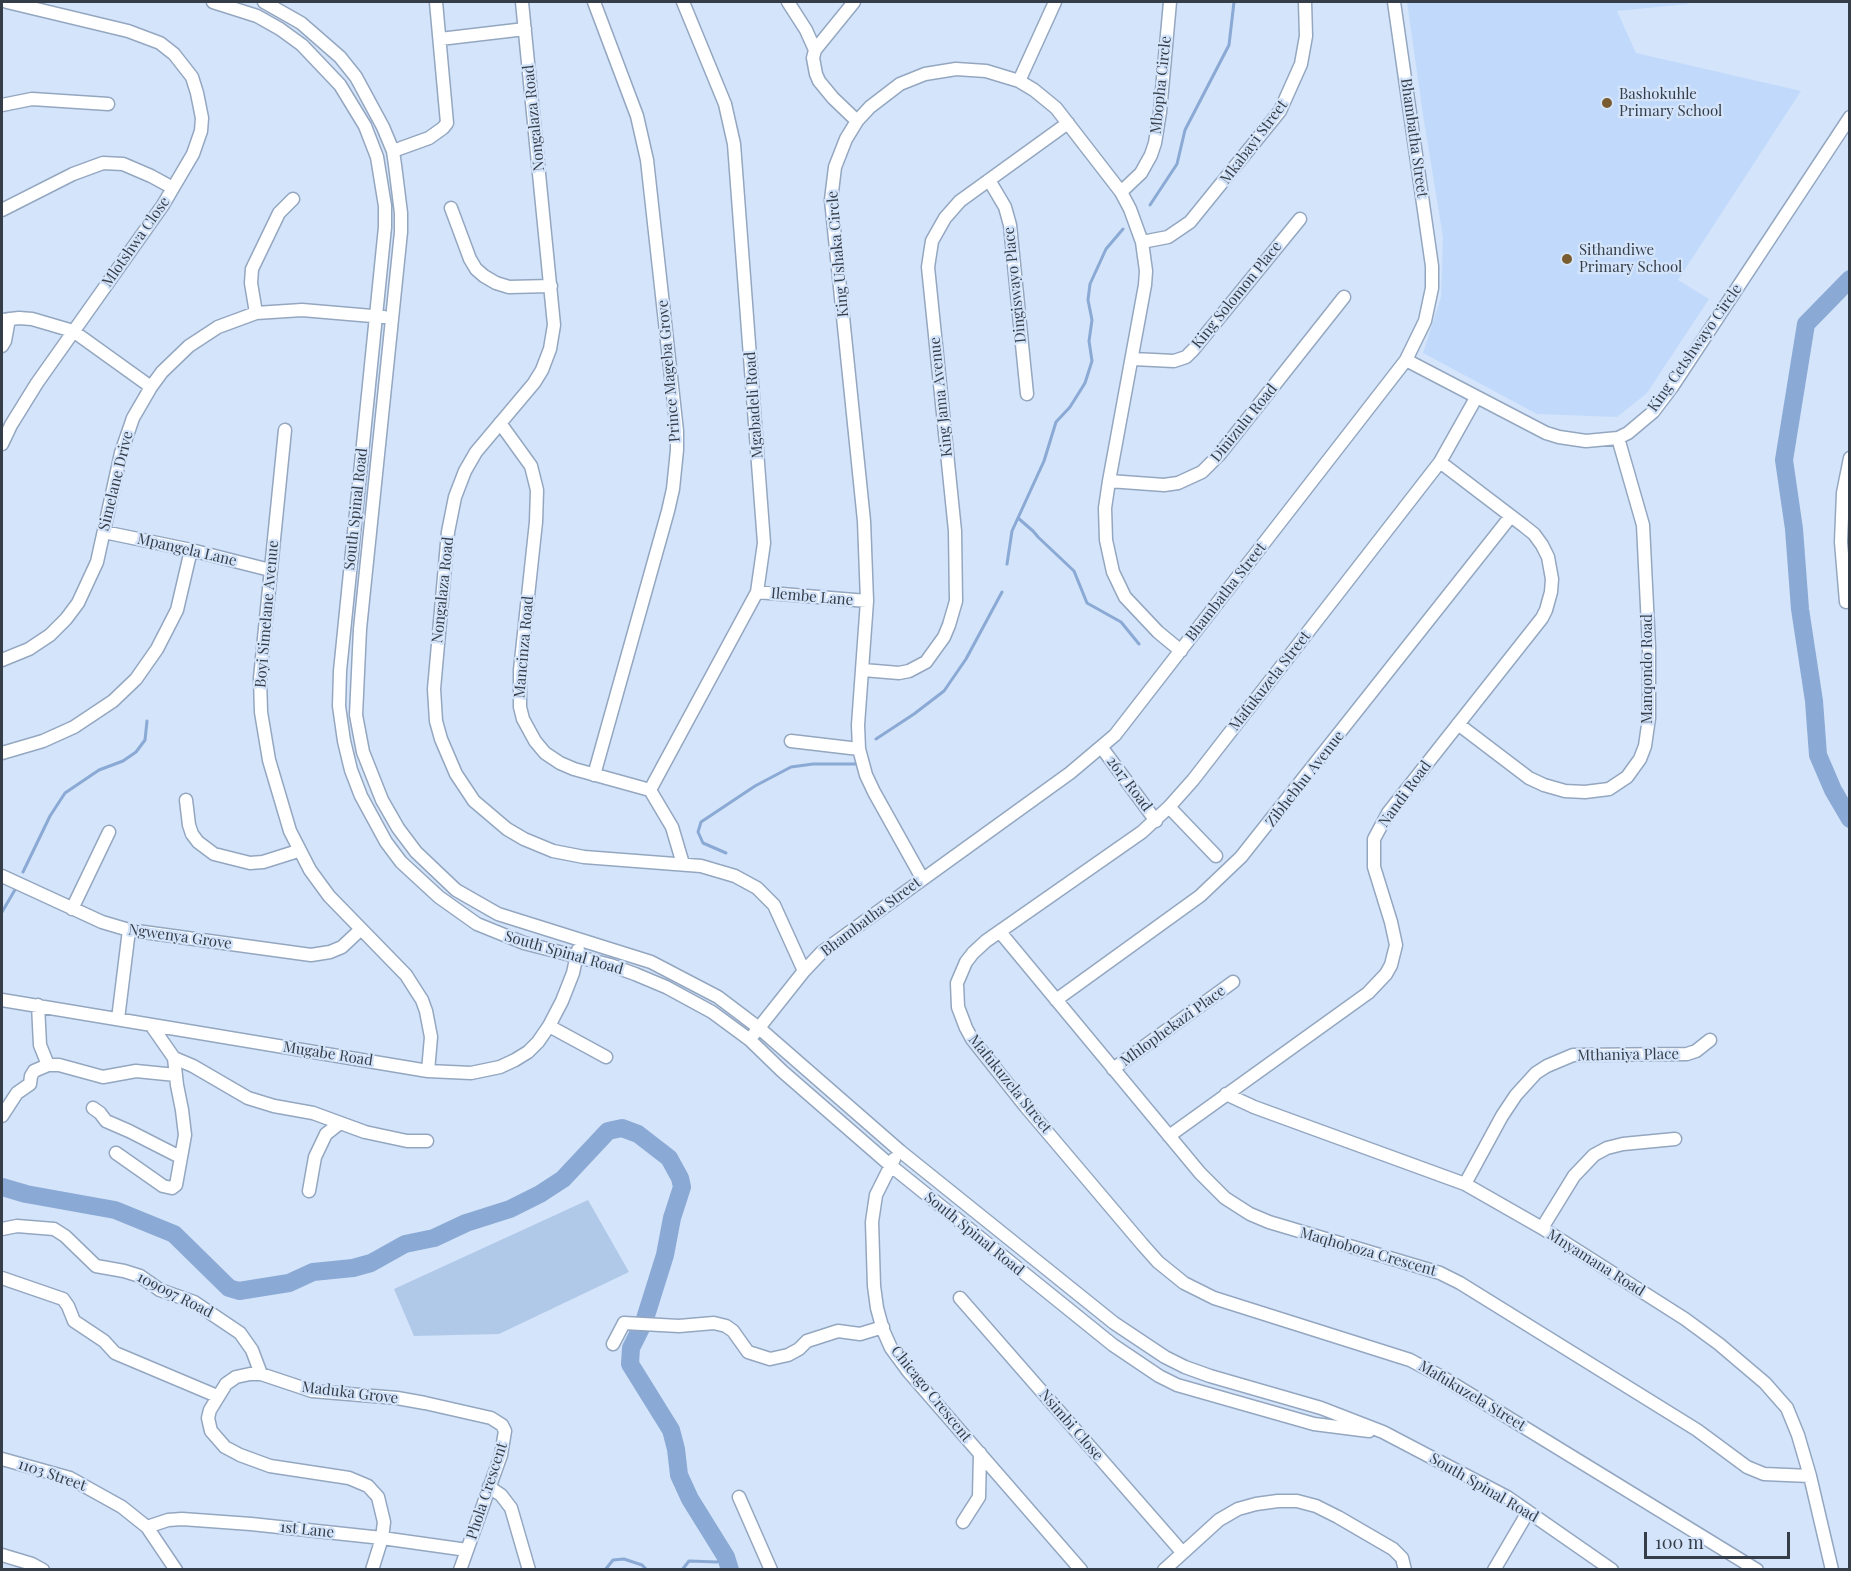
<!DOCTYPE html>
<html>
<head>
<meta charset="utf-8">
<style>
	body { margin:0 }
	#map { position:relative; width:1851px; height:1571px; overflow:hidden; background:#d4e4fa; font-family:"Playfair Display",serif }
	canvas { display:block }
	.frame { position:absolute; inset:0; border:3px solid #353d48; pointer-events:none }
	.scale { position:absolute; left:1644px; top:1532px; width:146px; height:27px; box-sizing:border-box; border:3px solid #353d48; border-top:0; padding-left:8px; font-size:18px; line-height:21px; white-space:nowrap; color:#353d48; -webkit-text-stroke:4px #d4e4fa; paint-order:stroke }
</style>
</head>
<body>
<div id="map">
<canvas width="1851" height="1571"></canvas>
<div class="frame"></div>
<div class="scale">100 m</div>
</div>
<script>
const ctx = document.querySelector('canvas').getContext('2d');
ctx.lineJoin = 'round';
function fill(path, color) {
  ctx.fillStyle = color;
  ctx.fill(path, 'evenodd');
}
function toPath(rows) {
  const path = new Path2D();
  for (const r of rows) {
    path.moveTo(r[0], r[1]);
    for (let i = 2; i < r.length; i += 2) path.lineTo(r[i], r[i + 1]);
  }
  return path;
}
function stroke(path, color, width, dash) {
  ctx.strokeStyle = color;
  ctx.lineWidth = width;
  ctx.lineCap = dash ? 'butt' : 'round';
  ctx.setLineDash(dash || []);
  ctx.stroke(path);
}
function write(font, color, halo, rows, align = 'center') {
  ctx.font = font + ' "Playfair Display",serif';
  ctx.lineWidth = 4.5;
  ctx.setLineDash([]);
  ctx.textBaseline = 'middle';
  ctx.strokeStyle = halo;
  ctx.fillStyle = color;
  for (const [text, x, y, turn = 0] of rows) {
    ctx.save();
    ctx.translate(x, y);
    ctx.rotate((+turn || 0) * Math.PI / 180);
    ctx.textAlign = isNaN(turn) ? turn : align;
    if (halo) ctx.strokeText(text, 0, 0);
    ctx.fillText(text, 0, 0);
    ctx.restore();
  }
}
const built = toPath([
	[1407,2,1689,2,1688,4,1617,11,1636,53,1801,91,1678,280,1709,299,1647,393,1617,417,1537,414,1423,353,1441,297,1443,237,1423,115]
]);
const green = toPath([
	[588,1200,629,1272,499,1334,414,1336,394,1289]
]);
const stream = toPath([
	[1150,205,1177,164,1185,130,1229,45,1234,2],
	[1018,518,1033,531,1038,537,1074,571,1087,603,1121,622,1139,644],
	[1007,564,1012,531,1044,461,1056,422,1070,407,1085,383,1092,361,1089,341,1092,320,1088,300,1090,284,1106,249,1123,229],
	[876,739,914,714,944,691,966,659,1002,592],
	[726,853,703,843,698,832,701,822,755,786,791,767,813,764,856,764],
	[23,872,50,816,65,793,99,770,123,761,136,752,145,740,147,721],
	[2,912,16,888],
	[605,1570,613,1560,624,1559,642,1565,647,1570],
	[682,1570,689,1561,717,1562,726,1557]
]);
const river = toPath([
	[1850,279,1806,324,1784,460,1794,529,1800,609,1814,701,1818,755,1833,790,1850,819],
	[2,1187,26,1194,115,1210,174,1234,229,1288,239,1291,289,1283,313,1272,353,1268,371,1263,405,1244,434,1238,466,1223,510,1209,540,1194,563,1179,608,1131,622,1128,638,1134,669,1158,680,1178,682,1187,672,1218,665,1255,644,1322,631,1348,630,1364,671,1430,676,1449,679,1475,690,1499,726,1557,730,1570]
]);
const minor = toPath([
	[213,2,257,16,280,29,302,45,340,85,365,126,377,157,385,206,385,227,340,671,339,706,344,741,351,770,361,796,386,842,401,862,439,897,477,924,524,943,610,965,635,974,666,987,712,1012,750,1040,782,1071,890,1165,1113,1345,1159,1376,1177,1385,1314,1424,1369,1431],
	[264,2,301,23,340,57,356,77,383,127,393,151,395,165,401,213,401,232,360,629,356,715,363,752,382,800,398,828,416,852,456,890,498,914,651,962,718,997,759,1028,900,1151,1114,1323,1165,1357,1185,1367,1210,1376,1321,1408,1383,1432,1507,1497,1612,1570],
	[522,2,554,325,550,349,542,370,534,383,476,452,465,471,455,497,448,532,434,689,436,721,441,739,456,774,474,801,507,829,524,839,553,851,584,857,701,866,735,876,757,888,774,905,804,971],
	[594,2,637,116,647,160,677,431,677,450,673,489,668,511,594,775],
	[788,2,806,30,815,50],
	[854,2,815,50,813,58,816,74,819,81,833,98,857,121],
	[440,39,525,29],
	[1019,81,1055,2],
	[2,105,32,99,108,104],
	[393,151,429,138,443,128,447,123,436,2],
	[989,180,1005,207,1010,225,1027,394],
	[1121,192,1141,173,1151,155,1155,143,1160,112,1170,2],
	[451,208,470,259,476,269,484,276,496,283,509,287,551,286],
	[2,210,73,174,103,163,123,164,151,176,173,188],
	[1142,242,1168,237,1190,222,1280,111,1301,64,1306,36,1305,2],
	[256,313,251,283,252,269,279,213,293,199],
	[2,320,19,318,32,319,73,331,151,387],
	[2,346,5,341,9,319],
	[1133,359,1174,361,1186,357,1193,350,1300,219],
	[1406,360,1546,433,1559,437,1586,441,1618,438,1628,433,1653,412,1672,387,1850,117],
	[1476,398,1440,462,1193,780,1169,807,1142,832,986,941,973,953,966,962,957,983,958,1007,966,1028,972,1039,1026,1107,1142,1244,1158,1262,1184,1283,1214,1298,1410,1360,1442,1377,1757,1570],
	[500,423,531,466,537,490,536,522,520,670,520,707,523,719,535,741,545,753,560,763,574,769,650,790,672,827,683,864],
	[285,430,260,678,261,712,269,760,290,831,310,870,329,896,406,975,422,1000,426,1011,431,1037,428,1071],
	[2,444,11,425,37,383,163,205,193,154,201,131,202,118,197,93,192,77,174,54,160,43,128,31,7,2],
	[1109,481,1164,485,1178,483,1202,472,1219,455,1344,297],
	[104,532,191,550,270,570],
	[757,592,867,601],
	[1846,602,1841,542,1843,493,1850,458],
	[2,660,29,649,50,635,66,619,78,603,97,562,121,453,133,418,151,387,162,372,189,346,218,327,256,313,302,310,384,317],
	[863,670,899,673,909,671,926,662,944,637,949,625,956,601,955,531,928,267,932,241,945,218,960,201,1068,123],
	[1458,724,1529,778,1544,785,1565,791,1585,792,1609,789,1627,777,1640,759,1645,746,1649,718,1649,647,1643,525,1618,438],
	[791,741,859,749],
	[1102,748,1156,821],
	[2,753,43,741,74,727,113,701,136,679,157,649,177,610,191,550],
	[650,790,757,592,764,543,734,144,725,104,683,2],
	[186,800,189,825,192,834,198,842,214,854,250,863,263,862,298,851],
	[1169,807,1216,856],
	[2,876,102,922,129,930,311,955,330,952,342,947,360,930],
	[922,878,874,792,866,775,859,749,858,725,867,601,864,521,831,200,835,167,846,139,857,121,870,107,900,84,925,74,956,69,986,71,1019,81,1034,90,1056,108,1121,192,1130,209,1142,242,1146,271,1145,285,1109,481,1105,508,1106,540,1113,572,1125,597,1158,632,1181,651],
	[72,909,109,832],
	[1000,932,1200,1173,1225,1198,1250,1214,1269,1222,1440,1273,1460,1283,1697,1430,1747,1467,1764,1474,1810,1476],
	[2,1000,428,1071,471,1073,500,1067,515,1060,528,1052,538,1042,549,1026,562,1001,573,973,578,950],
	[1056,1000,1200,896,1241,857,1511,516],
	[38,1005,40,1045,48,1065],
	[118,1019,129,930],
	[549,1026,606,1057],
	[754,1034,804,971,822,952,1070,773,1115,735,1406,360,1425,321,1432,288,1432,266,1394,2],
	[174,1058,193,1066,248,1098,274,1106,313,1113,365,1132,407,1141,427,1141],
	[1113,1069,1233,982],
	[1226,1094,1254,1107,1465,1184,1542,1228,1685,1319,1719,1344,1765,1383,1787,1408,1798,1435,1810,1476,1832,1570],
	[93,1108,100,1113,106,1121,129,1131,180,1157],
	[2,1116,17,1093,30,1084,31,1076,34,1071,48,1065,59,1065,103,1077,136,1071,176,1075],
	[1169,1136,1368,993,1386,974,1391,965,1396,945,1391,922,1374,867,1374,839,1388,813,1542,618,1546,610,1551,592,1552,579,1548,557,1542,545,1534,534,1524,526,1440,462],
	[116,1153,163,1186,172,1188,176,1185,185,1135,182,1110,177,1085,174,1058,151,1025],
	[894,1159,876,1195,872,1222,874,1286,877,1308,883,1330,891,1348,908,1371,1081,1570],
	[1465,1184,1502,1116,1516,1095,1536,1073,1547,1066,1573,1055,1687,1054,1696,1051,1710,1040],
	[309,1191,315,1157,326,1134,340,1123],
	[1542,1228,1574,1176,1594,1155,1607,1148,1623,1144,1675,1139],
	[2,1229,17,1226,54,1229,65,1236,96,1266,124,1271,140,1276,160,1290,194,1302,240,1333,252,1350,261,1374],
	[2,1278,63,1299,68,1306,74,1321,104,1341,115,1353,217,1396],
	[960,1298,1182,1552],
	[613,1344,624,1323,679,1326,714,1323,726,1326,733,1331,748,1352,770,1359,788,1355,799,1349,807,1341,838,1331,860,1334,883,1327],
	[2,1459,70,1478,122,1507,147,1527,176,1570],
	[489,1487,501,1495,511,1508,529,1570],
	[739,1497,771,1570],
	[963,1522,979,1497,980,1453],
	[147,1527,168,1520,182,1519,251,1524,382,1538,467,1550],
	[2,1555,32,1564,43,1570],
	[372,1570,382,1538,384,1522,378,1497,368,1486,349,1478,270,1466,240,1455,225,1447,211,1431,208,1418,210,1410,226,1384,236,1377,250,1374,261,1374,312,1391,397,1398,425,1403,491,1418,502,1425,505,1431,501,1455,460,1570],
	[1164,1570,1219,1520,1238,1509,1256,1504,1278,1501,1297,1501,1316,1506,1338,1517,1393,1549,1402,1558,1405,1570],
	[1494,1570,1528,1512]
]);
const markers = [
	[1607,103,6,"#795c2f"],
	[1567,259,6,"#795c2f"]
];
const streetNames = [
	["Mbopha Circle",1161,85,-84],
	["Nongalaza Road",534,118,-96],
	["Bhambatha Street",1414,138,82],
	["Mkabayi Street",1254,142,-53],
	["Mlotshwa Close",136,242,-55],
	["King Ushaka Circle",838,254,-95],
	["Dingiswayo Place",1015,285,-96],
	["King Solomon Place",1237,295,-51],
	["King Cetshwayo Circle",1695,348,-55],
	["Prince Mageba Grove",669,371,-95],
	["King Jama Avenue",941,397,-96],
	["Mgabadeli Road",754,405,-94],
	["Dinizulu Road",1244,423,-51],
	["Simelane Drive",116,481,-76],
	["South Spinal Road",356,509,-84],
	["Mpangela Lane",187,550,13],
	["Nongalaza Road",443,590,-84],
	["Bhambatha Street",1226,592,-52],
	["Ilembe Lane",812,597,5],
	["Boyi Simelane Avenue",267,614,-85],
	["Mancinza Road",524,647,-85],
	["Manqondo Road",1647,669,-90],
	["Mafukuzela Street",1270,681,-52],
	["Zibhebhu Avenue",1305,779,-52],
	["2617 Road",1129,784,53],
	["Nandi Road",1405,794,-54],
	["Bhambatha Street",871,917,-37],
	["Ngwenya Grove",180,937,8],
	["South Spinal Road",564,953,16],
	["Mhlophekazi Place",1173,1026,-36],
	["Mugabe Road",328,1054,9],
	["Mthaniya Place",1628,1055,-1],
	["Mafukuzela Street",1010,1084,51],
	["South Spinal Road",974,1234,39],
	["Maqhoboza Crescent",1368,1252,16],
	["Mnyamana Road",1596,1263,32],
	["109097 Road",175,1295,27],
	["Maduka Grove",350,1393,7],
	["Chicago Crescent",931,1394,51],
	["Mafukuzela Street",1472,1396,31],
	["Nsimbi Close",1071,1425,49],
	["1103 Street",52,1475,19],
	["South Spinal Road",1484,1488,30],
	["Phola Crescent",487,1491,-72],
	["1st Lane",307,1530,6]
];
const poiNames = [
	["Bashokuhle",1619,94],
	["Primary School",1619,111],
	["Sithandiwe",1579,250],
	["Primary School",1579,267]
];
fill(built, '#c1dafb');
fill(green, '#b1c9e9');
stroke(stream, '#8aa9d4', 3);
stroke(river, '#8aa9d4', 18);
stroke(minor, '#94a7c1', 15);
stroke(minor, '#fff', 12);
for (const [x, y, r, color] of markers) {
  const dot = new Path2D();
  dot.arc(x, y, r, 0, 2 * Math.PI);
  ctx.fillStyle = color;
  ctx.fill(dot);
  stroke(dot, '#d4e4fa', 2);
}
write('15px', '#353d48', '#d4e4fa', streetNames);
write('15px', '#353d48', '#d4e4fa', poiNames, 'left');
</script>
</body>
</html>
